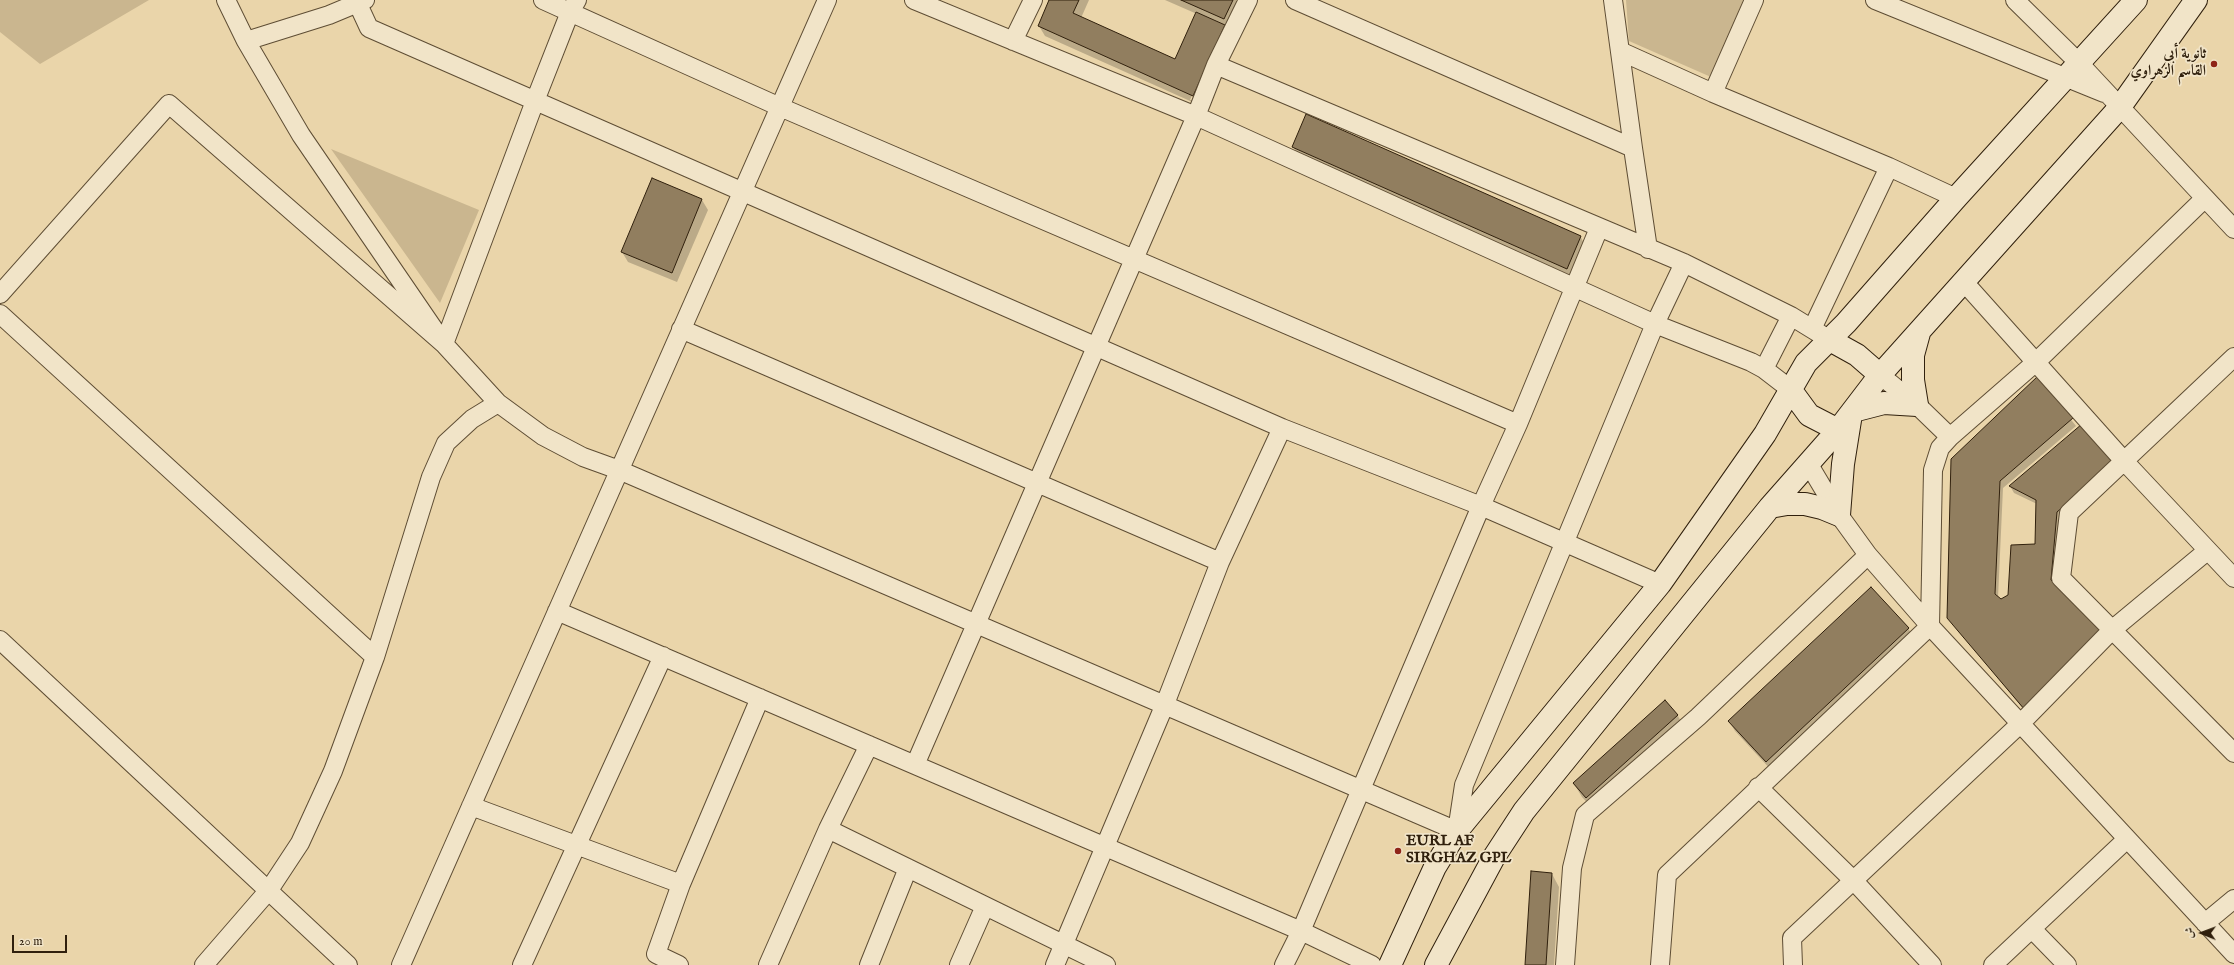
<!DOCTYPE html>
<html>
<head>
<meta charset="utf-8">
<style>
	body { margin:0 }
	#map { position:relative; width:2234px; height:965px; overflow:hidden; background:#ead5aa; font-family:"IM FELL English",Amiri,serif }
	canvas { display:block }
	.north { position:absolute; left:2182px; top:913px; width:40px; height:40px; -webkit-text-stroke:3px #f1e4c8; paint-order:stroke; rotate:271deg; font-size:11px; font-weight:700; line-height:16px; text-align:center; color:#30200d }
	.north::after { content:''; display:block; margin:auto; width:14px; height:18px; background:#30200d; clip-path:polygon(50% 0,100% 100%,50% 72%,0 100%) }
	.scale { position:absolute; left:12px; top:935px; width:55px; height:18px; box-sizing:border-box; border:2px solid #30200d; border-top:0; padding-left:5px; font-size:12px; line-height:14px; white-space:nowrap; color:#30200d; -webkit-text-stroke:3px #f1e4c8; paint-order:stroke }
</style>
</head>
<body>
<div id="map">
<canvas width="2234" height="965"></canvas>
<div class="north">ش</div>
<div class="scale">20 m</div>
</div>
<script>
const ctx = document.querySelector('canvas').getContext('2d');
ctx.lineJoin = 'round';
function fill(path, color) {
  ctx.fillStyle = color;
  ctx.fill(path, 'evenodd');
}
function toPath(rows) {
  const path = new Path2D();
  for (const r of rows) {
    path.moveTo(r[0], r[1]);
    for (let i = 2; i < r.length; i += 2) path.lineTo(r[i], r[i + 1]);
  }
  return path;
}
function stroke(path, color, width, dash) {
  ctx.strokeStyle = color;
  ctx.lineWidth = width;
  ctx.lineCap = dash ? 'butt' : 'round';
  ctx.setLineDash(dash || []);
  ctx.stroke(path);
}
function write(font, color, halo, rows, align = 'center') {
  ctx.font = font + ' "IM FELL English",Amiri,serif';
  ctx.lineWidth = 3.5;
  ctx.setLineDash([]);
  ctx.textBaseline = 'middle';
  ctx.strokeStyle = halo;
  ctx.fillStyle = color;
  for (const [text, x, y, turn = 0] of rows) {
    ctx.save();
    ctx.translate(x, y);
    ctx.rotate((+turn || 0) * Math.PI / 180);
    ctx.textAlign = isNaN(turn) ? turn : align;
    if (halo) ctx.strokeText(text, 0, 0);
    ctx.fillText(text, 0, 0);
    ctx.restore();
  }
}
const green = toPath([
	[0,0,149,0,40,64,0,32],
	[1626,0,1743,0,1711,77,1629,41],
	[331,149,479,210,440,303]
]);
const shadow = toPath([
	[1051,0,1089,0,1081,18,1176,61,1197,14,1165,0,1236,0,1240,6,1230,29,1224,26,1230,36,1199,105,1045,36,1039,26],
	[1221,31,1223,31,1192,100,1190,100],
	[1293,147,1580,236,1584,243,1570,275,1297,153],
	[702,200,708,210,677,282,628,262,622,252],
	[2038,378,2076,426,2003,488,1998,598,2001,600,2009,596,2036,545,2037,504,2014,493,2010,486,2082,425,2061,518,2055,585,2029,716,1948,618],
	[1908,628,1914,638,1773,772,1735,731,1729,721],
	[1664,701,1678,716,1685,729,1595,811,1582,797,1574,784],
	[1552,874,1559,887,1554,965,1526,965]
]);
const building = toPath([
	[1049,0,1079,0,1073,13,1175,59,1196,12,1225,25,1193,96,1038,26,1049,0],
	[1181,0,1233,0,1224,19,1181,0],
	[1306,114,1581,236,1567,269,1292,147,1306,114],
	[652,178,702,199,672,273,621,252,652,178],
	[2038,376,2073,418,2000,481,1995,594,2001,599,2008,595,2011,545,2035,544,2036,500,2009,486,2082,424,2117,461,2057,512,2051,580,2102,632,2025,710,1947,618,1951,459,2038,376],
	[1871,587,1909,628,1766,762,1728,721,1871,587],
	[1665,700,1678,715,1586,798,1573,783,1665,700],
	[1531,871,1552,873,1546,965,1525,965,1531,871]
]);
const street = toPath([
	[226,0,246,41,301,135,444,344,498,403,543,436,583,457,619,470,1457,831,1464,785,1655,324,1684,263],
	[356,0,369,28,1282,428,1481,506,1660,584],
	[543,0,780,107,1518,424],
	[914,0,1196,116,1655,324,1751,362,1764,369,1790,389],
	[1295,0,1633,148,1613,0],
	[1875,0,2104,93],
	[2015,0,2079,63,2234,229],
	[246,41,329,15,365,0],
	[1013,41,1033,0],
	[1620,51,1713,93,1754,0],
	[1216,65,1684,263,1791,316,1830,340],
	[1713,93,1889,167,1956,198],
	[1633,148,1648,249],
	[1964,282,2125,462,2234,578],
	[0,294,169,104,444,344,535,101,570,12,577,0],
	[0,314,375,657],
	[681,329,1220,562],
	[1812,329,1889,167],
	[2234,357,2069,513,2061,578,2234,753],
	[1764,369,1791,316],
	[1880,375,1917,405,1950,437],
	[1808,463,1839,515,1868,555,1930,626,2234,954],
	[557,611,1301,931,1372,965],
	[0,640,348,965],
	[915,765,1196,116,1216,65,1248,0],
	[1758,787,1854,881,1932,965],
	[471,806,681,884],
	[828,829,1106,965],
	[2205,923,2234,899],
	[2032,929,2067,965],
	[204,965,269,890,300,843,333,771,375,657,431,477,446,443,472,419,498,403],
	[401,965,827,0],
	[522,965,663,656],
	[679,965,656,954,681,884,760,698],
	[768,965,828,829,869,745],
	[869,965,908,868],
	[959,965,985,906],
	[1055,965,1165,704,1220,562,1282,428],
	[1284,965,1301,931,1481,506,1518,424,1599,228],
	[1565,965,1572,868,1585,815,1698,717,1868,555],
	[1660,965,1667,875,1930,626,1933,470,1940,448,1950,437,2036,362,2205,198],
	[1793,965,1792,938,2020,724,2113,629,2207,551],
	[1993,965,2127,839]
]);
const secondary = toPath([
	[1830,340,1857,355,1880,375],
	[1790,389,1809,415,1838,430],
	[1853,411,1884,403,1917,405,1913,380,1913,355,1919,333],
	[1770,507,1787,504,1805,504,1822,508,1839,515,1843,464,1851,414],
	[1390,965,1435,867,1457,831,1660,584,1765,434,1806,363,1846,323,1956,198,2136,0],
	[1436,965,1494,857,1524,811,1770,507,1838,430,1880,375,2120,107,2196,0]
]);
const markers = [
	[2214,64,4,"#8f2418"],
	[1398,851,4,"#8f2418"]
];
const poiNames = [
	["ثانوية أبي",2206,55],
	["القاسم الزهراوي",2206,72],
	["EURL AF",1406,842,"left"],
	["SIRGHAZ GPL",1406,859,"left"]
];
fill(green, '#cab68f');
fill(shadow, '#0003');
fill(building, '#917e5f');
stroke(building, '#30200d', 1);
stroke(street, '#5e4d34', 20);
stroke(secondary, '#30200d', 24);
stroke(street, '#f1e4c8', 18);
stroke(secondary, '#f1e4c8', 22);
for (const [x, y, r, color] of markers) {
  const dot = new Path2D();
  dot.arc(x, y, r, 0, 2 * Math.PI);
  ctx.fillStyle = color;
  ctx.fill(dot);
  stroke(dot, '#f1e4c8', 1.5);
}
write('bold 15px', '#30200d', '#f1e4c8', poiNames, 'right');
</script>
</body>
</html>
